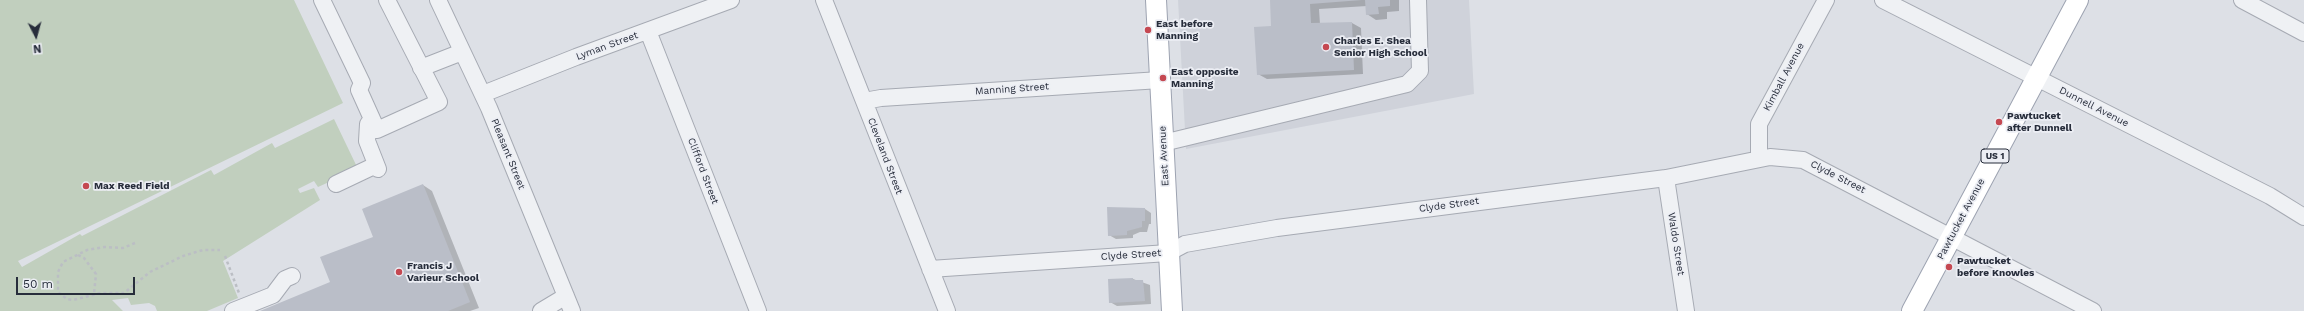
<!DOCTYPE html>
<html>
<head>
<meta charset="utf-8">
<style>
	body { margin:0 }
	#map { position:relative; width:2304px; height:311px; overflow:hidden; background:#dde0e6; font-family:"Work Sans",sans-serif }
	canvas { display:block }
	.north { position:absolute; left:16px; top:16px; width:40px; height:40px; -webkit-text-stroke:3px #eceef4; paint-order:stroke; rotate:174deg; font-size:11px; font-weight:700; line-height:16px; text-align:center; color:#272d3b }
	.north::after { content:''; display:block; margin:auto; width:14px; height:18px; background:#272d3b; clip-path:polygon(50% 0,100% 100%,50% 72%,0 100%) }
	.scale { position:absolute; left:16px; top:277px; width:119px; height:18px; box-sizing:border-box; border:2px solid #272d3b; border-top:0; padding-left:5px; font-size:12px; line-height:14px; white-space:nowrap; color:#272d3b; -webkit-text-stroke:3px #eceef4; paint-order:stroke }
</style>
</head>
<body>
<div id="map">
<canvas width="2304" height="311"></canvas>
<div class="north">N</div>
<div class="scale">50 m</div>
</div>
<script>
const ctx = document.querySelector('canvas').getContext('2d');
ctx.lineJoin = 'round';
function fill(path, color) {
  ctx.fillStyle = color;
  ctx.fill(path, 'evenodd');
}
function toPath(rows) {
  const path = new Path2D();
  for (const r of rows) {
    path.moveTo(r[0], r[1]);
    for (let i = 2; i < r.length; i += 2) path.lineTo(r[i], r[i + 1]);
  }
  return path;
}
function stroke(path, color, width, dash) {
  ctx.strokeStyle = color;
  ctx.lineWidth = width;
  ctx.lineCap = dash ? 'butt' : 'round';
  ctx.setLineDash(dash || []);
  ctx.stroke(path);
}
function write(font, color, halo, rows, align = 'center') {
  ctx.font = font + ' "Work Sans",sans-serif';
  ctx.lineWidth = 3.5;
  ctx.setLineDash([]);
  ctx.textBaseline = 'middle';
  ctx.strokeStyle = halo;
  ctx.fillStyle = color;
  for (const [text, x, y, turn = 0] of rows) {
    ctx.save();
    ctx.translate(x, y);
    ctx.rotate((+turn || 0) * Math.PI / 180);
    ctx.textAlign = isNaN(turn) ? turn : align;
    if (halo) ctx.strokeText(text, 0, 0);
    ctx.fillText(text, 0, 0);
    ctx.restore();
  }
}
const built = toPath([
	[1178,0,1469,0,1474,94,1186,149]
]);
const green = toPath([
	[0,0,294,0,343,103,18,261,22,267,80,234,82,236,211,170,214,175,272,143,275,148,334,119,358,169,318,187,314,181,298,189,300,193,314,188,320,200,223,261,238,298,207,311,157,311,155,306,149,303,131,305,128,298,112,300,123,311,0,311]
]);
const shadow = toPath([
	[1271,0,1399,0,1399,11,1387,12,1387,19,1376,20,1367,14,1367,6,1319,9,1320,24,1352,23,1361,28,1363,74,1267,79,1258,74,1272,26],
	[423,185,432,191,479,308,470,311,262,311,331,283],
	[1108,208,1145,209,1151,213,1151,224,1149,224,1147,232,1140,232,1133,235,1133,238,1116,239,1109,235],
	[1133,279,1150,285,1151,304,1117,306,1110,302]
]);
const building = toPath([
	[1270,0,1362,0,1310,4,1311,23,1352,22,1354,70,1257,75,1254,27,1271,26],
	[1365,0,1390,0,1390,6,1378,7,1379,14,1366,15],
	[423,184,470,302,448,311,260,311,330,282,320,257,373,237,362,209],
	[1107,207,1145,208,1145,221,1142,221,1142,227,1127,231,1127,235,1108,236],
	[1133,278,1133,280,1143,280,1145,301,1109,303,1108,279]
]);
const path = toPath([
	[135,243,123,248,104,247,87,250,63,262,58,272,58,292,67,299,73,300,100,293,124,293,150,272,183,256,203,250,220,250],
	[78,255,84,258,96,274,94,294],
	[225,256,239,293]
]);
const minor = toPath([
	[322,0,362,83,359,90,377,130,439,102,387,0],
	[438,0,489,108,572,311],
	[824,0,947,311],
	[1883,0,2270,196,2304,217],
	[2242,0,2304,33],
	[648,31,758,311],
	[421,68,462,52],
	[483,94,576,57,731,0],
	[864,101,881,98,1160,80],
	[372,119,368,124,367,141,378,169],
	[1163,143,1407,84,1420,71,1418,0],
	[1759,159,1759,124,1826,0],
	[1666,178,1686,311],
	[336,184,376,165],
	[930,269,1168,253,1185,244,1277,228,1666,178,1770,157,1803,160,2093,311],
	[233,311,273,295,285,279,292,276],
	[541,311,566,296]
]);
const major = toPath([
	[1156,0,1172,311],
	[1912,311,2078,0]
]);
const markers = [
	[1148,30,4,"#c54851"],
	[1326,47,4,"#c54851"],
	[1163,78,4,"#c54851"],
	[1999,122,4,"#c54851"],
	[86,186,4,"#c54851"],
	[1949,267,4,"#c54851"],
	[399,272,4,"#c54851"]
];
const shields = [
	[1995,156,28]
];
const shieldNames = [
	["US 1",1995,156]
];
const poiNames = [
	["East before",1156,24],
	["Manning",1156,36],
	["Charles E. Shea",1334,41],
	["Senior High School",1334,53],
	["East opposite",1171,72],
	["Manning",1171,84],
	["Pawtucket",2007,116],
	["after Dunnell",2007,128],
	["Max Reed Field",94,186],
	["Pawtucket",1957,261],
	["before Knowles",1957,273],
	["Francis J",407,266],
	["Varieur School",407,278]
];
const streetNames = [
	["Lyman Street",607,46,-20],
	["Kimball Avenue",1784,77,-62],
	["Manning Street",1012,89,-4],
	["Dunnell Avenue",2094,107,27],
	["Pleasant Street",508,154,68],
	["Cleveland Street",885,156,69],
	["East Avenue",1164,156,-93],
	["Clifford Street",703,171,69],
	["Clyde Street",1838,177,27],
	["Clyde Street",1449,205,-8],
	["Pawtucket Avenue",1961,219,-62],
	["Waldo Street",1676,244,81],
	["Clyde Street",1131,255,-4]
];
fill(built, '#cfd2da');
fill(green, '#c1cfbe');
fill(shadow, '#0003');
fill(building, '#babec8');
stroke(minor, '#a6aab3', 18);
stroke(major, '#9da3b1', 22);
stroke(path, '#bbbec4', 2.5, [3, 3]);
stroke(minor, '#eff1f4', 16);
stroke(major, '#fff', 20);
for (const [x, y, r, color] of markers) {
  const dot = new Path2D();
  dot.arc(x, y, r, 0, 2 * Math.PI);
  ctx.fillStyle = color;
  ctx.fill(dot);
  stroke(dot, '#eceef4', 1.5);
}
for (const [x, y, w] of shields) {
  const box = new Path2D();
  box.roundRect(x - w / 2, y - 7, w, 14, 3);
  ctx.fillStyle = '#eceef4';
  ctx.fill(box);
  stroke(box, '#272d3b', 1);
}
write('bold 9px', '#272d3b', null, shieldNames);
write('bold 10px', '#272d3b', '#eceef4', poiNames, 'left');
write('10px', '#272d3b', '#eceef4', streetNames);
</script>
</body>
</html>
